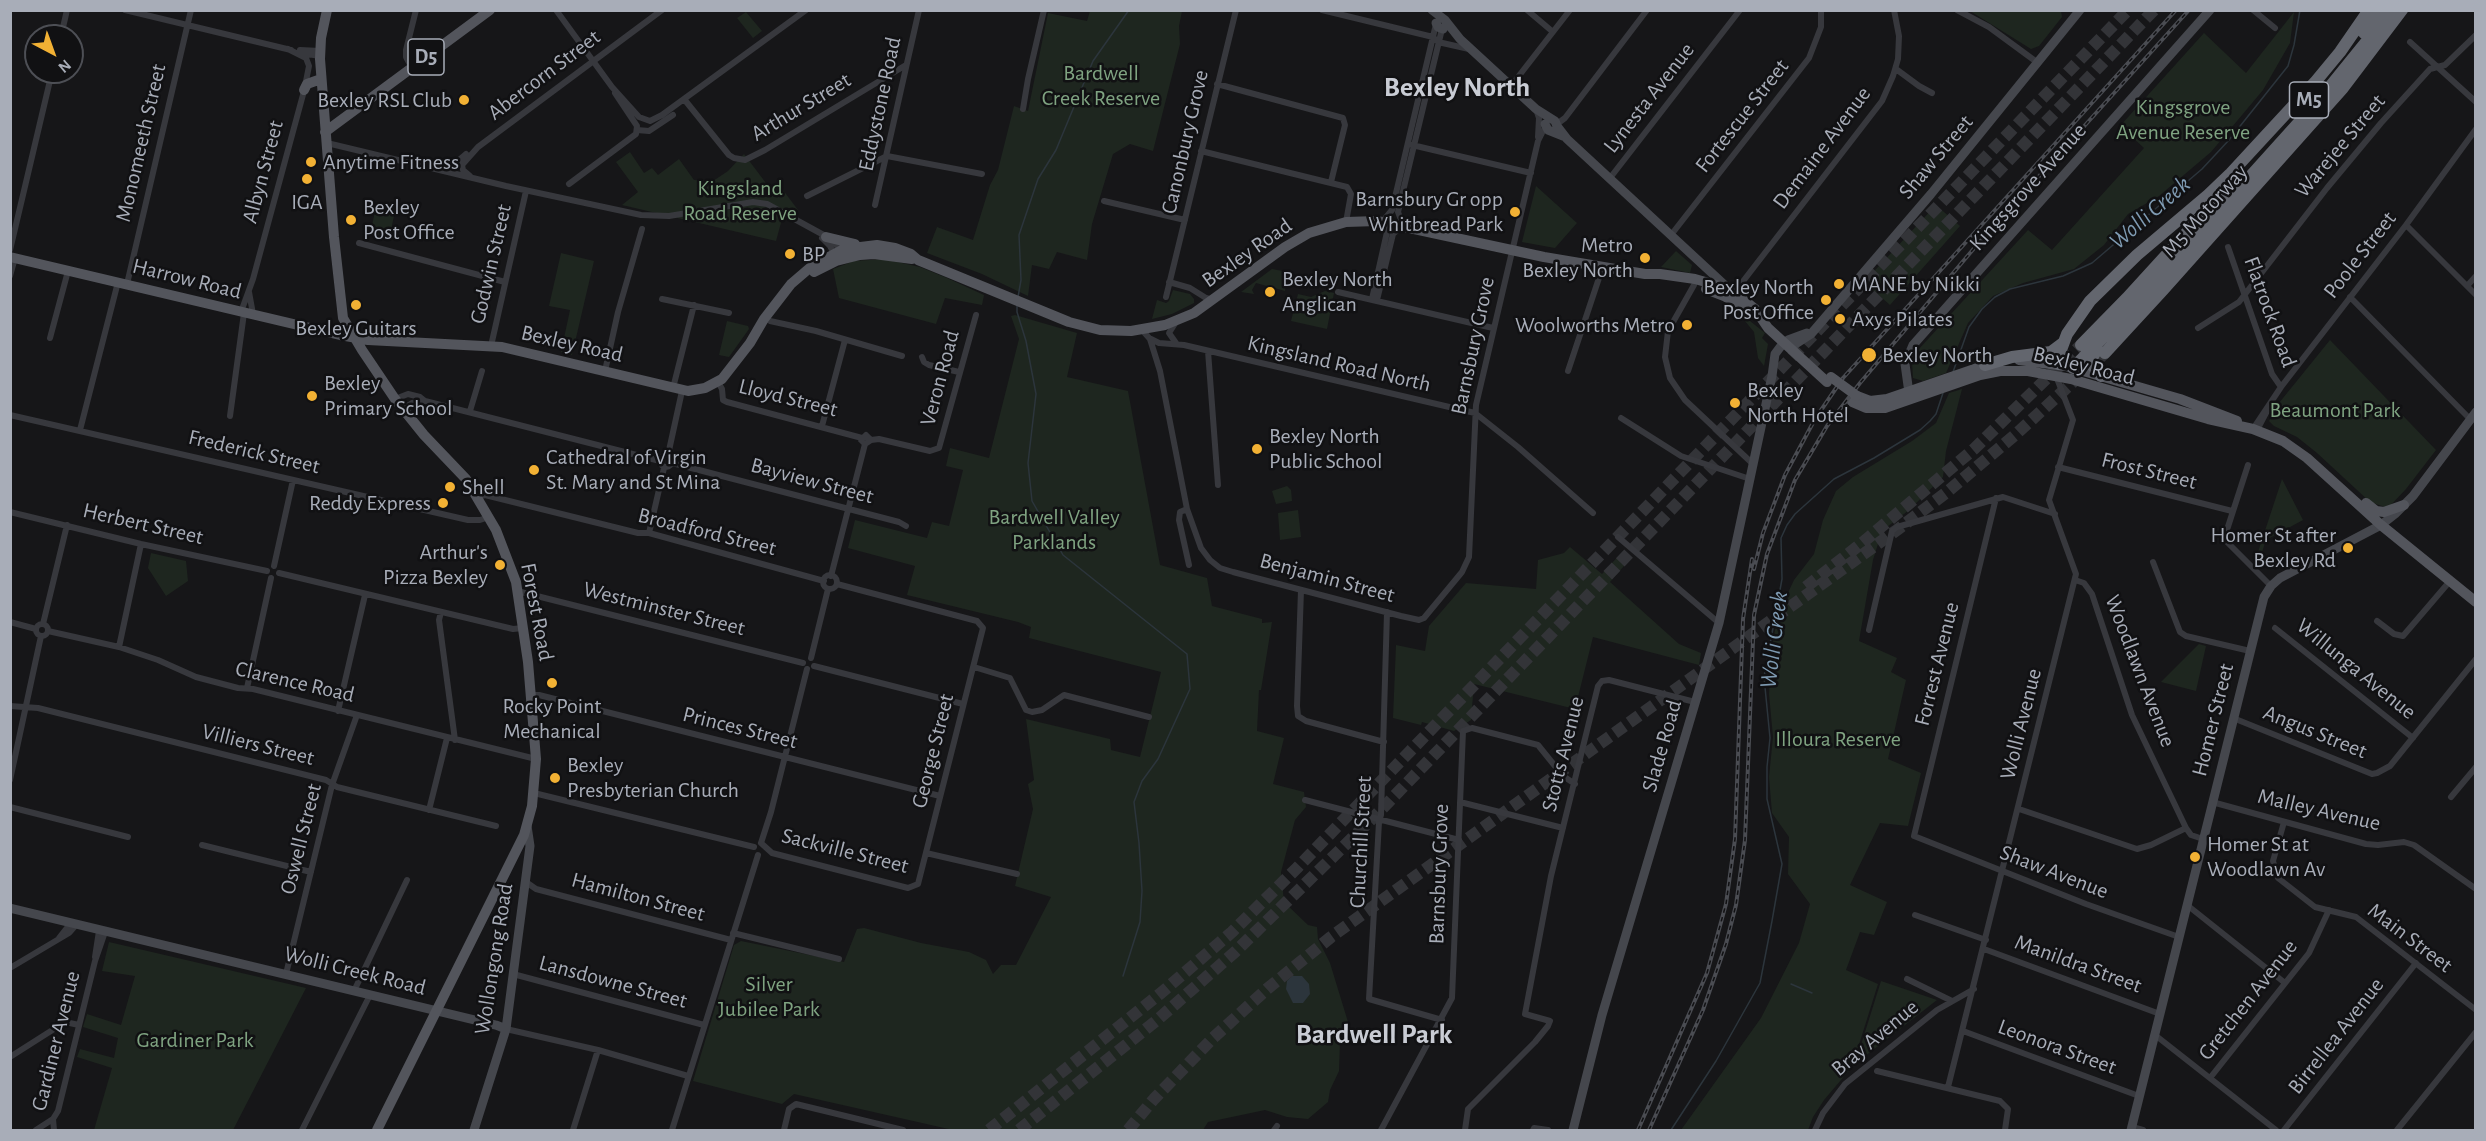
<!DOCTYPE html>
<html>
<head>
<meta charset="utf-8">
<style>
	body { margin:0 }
	#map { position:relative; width:2486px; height:1141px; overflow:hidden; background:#161618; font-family:"Alegreya Sans",sans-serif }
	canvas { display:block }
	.frame { position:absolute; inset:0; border:12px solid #a8adb8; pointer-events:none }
	.north { position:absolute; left:24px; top:24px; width:60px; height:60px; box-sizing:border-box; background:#111113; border:2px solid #4d4f55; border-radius:50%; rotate:139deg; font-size:16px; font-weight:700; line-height:24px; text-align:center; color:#a8adb8 }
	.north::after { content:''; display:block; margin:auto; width:21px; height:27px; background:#f2b134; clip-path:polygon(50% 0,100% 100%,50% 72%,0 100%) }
</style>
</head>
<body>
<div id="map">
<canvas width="2486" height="1141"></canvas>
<div class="frame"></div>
<div class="north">N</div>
</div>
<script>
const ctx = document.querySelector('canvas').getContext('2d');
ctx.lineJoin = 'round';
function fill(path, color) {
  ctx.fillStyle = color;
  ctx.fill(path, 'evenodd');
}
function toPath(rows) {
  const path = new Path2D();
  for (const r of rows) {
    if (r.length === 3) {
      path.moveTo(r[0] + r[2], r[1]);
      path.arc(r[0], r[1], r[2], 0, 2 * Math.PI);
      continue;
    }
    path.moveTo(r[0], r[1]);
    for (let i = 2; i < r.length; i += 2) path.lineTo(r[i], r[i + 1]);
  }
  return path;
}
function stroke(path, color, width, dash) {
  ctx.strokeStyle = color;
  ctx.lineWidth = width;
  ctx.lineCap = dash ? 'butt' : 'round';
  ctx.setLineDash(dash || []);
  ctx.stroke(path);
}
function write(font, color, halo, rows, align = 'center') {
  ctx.font = font + ' "Alegreya Sans",sans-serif';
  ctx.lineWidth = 5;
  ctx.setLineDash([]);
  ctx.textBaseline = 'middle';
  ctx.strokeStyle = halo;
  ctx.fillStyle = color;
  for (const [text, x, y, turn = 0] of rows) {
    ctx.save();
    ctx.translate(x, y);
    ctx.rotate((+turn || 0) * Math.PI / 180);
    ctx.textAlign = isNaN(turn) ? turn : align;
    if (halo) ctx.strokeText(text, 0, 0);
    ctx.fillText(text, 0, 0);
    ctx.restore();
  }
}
const green = toPath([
	[1090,11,1182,11,1179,26,1180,44,1153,151,1130,144,1113,154,1092,224,1087,260,1057,252,1049,269,1032,265,1028,296,982,274,927,253,937,227,973,240,990,185,998,170,1014,106,1028,111,1048,13,1087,21],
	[1970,11,2061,11,2062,17,2039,46,2031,49],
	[746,12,762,31,753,38,737,18],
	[2294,12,2290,43,2263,90,2211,152,2159,196,2128,214,2104,245,2074,269,2023,283,1993,296,1968,323,1946,373,1923,381,1913,378,1912,362,1918,350,2028,230,2052,250,2144,148,2120,126,2204,33,2246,73],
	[630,152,644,173,652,168,658,175,679,159,694,180,713,181,728,171,744,154,772,191,780,186,798,210,782,219,776,241,622,205,638,192,616,162],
	[1536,186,1577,223,1555,248,1522,242],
	[377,202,396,206,389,240,370,235],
	[1936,205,1960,226,1890,305,1864,282],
	[1676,251,1692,265,1690,273,1661,267],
	[561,253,594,261,572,355,561,352,570,310,549,306],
	[884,259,920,267,947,278,984,295,982,305,945,298,936,324,839,298,833,269,854,261],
	[1272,269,1288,272,1285,291,1256,283,1252,290,1254,294,1241,292],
	[1173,290,1190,294,1194,299,1194,303,1172,314,1152,319,1157,300,1166,303,1169,301],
	[1325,291,1334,293,1327,329,1291,321,1298,294,1311,297],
	[1735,309,1765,333,1762,338,1768,344,1764,366,1758,358,1754,332],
	[1015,315,1077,333,1067,377,1128,391,1160,565,1207,578,1212,606,1262,619,1262,623,1272,622,1261,690,1259,690,1257,731,1284,738,1273,784,1304,792,1306,807,1295,820,1281,872,1284,902,1308,925,1317,927,1318,939,1330,963,1348,1022,1340,1043,1339,1071,1330,1090,1328,1102,1308,1119,1287,1117,1265,1110,1208,1122,1203,1130,953,1130,794,1094,782,1104,693,1081,734,945,741,941,844,962,857,929,864,928,921,943,969,952,986,960,993,974,1001,965,1016,965,1051,897,1015,886,1033,809,1028,784,1034,780,1026,719,1110,739,1111,750,1140,757,1161,672,1029,638,1031,627,1018,622,907,595,915,566,848,548,855,520,927,538,932,522,949,526,963,470,946,466,950,448,989,458,1019,339,1011,316],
	[727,321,748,326,749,329,729,357,719,355],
	[2330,340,2436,450,2406,489,2388,508,2370,502,2317,453,2297,437,2274,426,2269,421,2279,403],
	[1962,389,1946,451,1943,477,1909,510,1882,531,1873,560,1859,641,1897,658,1891,672,1906,680,1888,759,1921,773,1908,826,1880,823,1850,885,1887,902,1874,935,1860,932,1846,970,1878,984,1852,1067,1824,1100,1813,1117,1808,1130,1681,1130,1761,1018,1799,943,1810,904,1788,874,1789,837,1772,813,1769,777,1773,737,1769,694,1771,652,1778,614,1794,580,1814,554,1823,520,1836,491,1853,477,1912,441,1936,423,1949,393],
	[2282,479,2303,520,2266,540,2258,564,2255,561],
	[1287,486,1291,490,1292,501,1276,504,1272,491],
	[1298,510,1301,537,1280,540,1278,513],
	[1570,547,1602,574,1623,551,1631,558,1610,582,1679,644,1701,653,1699,665,1593,637,1575,709,1474,684,1471,720,1454,731,1422,722,1421,725,1393,718,1396,645,1425,651,1429,626,1466,583,1536,589,1538,560,1564,553],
	[151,553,186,561,188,581,166,596,148,568],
	[2199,644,2206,646,2196,691,2161,682],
	[109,942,306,988,233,1130,94,1130,112,1068,77,1057,80,1049,114,1058,118,1038,83,1027,87,1014,121,1025,135,976,102,971],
	[1881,981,1937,1000,1855,1064]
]);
const water = toPath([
	[1292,976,1302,976,1309,984,1310,994,1303,1003,1293,1003,1286,989,1287,981]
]);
const stream = toPath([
	[1018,297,1021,280,1019,235,1038,179,1056,150,1093,61,1129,10],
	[1017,305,1017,312,1026,341,1036,394,1028,463,1032,501,1063,555,1187,654,1190,689,1158,759,1142,781,1134,802,1139,843,1142,891,1140,922,1123,976],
	[1953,372,1969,327,1982,309,1995,297,2010,289,2063,276,2092,263,2202,169,2229,140,2288,66,2294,45,2300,10],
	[1791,984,1812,993],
	[1671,1130,1716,1061,1760,983,1772,921,1782,864,1767,799,1767,767,1770,738,1764,677,1782,579,1781,538,1787,525,1795,514,1834,479,1874,458,1920,430,1930,421,1936,414,1943,393]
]);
const highwayTunnel = toPath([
	[1806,587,1862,543,1974,449,2081,345],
	[989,1130,1161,993,1232,932,1297,868,2128,10],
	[1019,1130,1156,1021,1235,952,1377,814,2154,10],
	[1128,1130,1154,1099,1213,1038,1267,989,1331,937,1897,530,1947,492,2015,435,2105,353]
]);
const street = toPath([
	[125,10,291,50],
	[556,10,612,87,639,117,650,121,662,115,806,10],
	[1322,10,1433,37,1438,42,1469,49],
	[1527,10,1553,32],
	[1957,10,1989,27,2038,63],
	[2253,10,2275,28],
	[61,36,67,10],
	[2410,42,2476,102],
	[300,50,320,51],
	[301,53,320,56],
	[412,68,406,57,406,50,416,10],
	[1896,69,1919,86,1932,93],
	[1217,84,1343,118,1345,125,1331,182],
	[1511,86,1570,10],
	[684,99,729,155,734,158,745,160,765,150,906,65],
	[1023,109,1028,79,1044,10],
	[1536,109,1539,118,1538,137],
	[1557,124,1565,118,1647,10],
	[637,130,649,131,673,115],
	[327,143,506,186,641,215,669,216,753,202,767,204,831,239,838,247,841,254],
	[1412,145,1531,173],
	[1201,151,1347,187,1351,194,1346,222],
	[442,170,451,167,466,154],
	[470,176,463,170,462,165,478,147,662,10],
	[1610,178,1740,10],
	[569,184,636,134,637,126,615,93],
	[807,196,887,156,982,174],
	[1104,201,1185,220],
	[875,205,919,10],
	[1383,221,1392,210,1436,24],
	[2406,225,2476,295],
	[1671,235,1809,58,1821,27,1821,10],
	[822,238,830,246,835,256],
	[359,243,505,282],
	[2228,247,2272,374,2281,387],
	[10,250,52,72],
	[10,276,15,258],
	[1169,282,1190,288,1206,298,1213,300],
	[127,284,191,10],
	[1694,285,1668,331,1665,357,1670,378,1685,400,1753,464],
	[2467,286,2476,276],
	[249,292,253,314],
	[1338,292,1493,328],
	[1734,293,1882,101,1893,76,1898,59,1899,36,1894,10],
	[1166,297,1236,10],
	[2350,297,2470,419],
	[662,299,729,313],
	[1372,299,1387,232,1380,223],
	[1377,300,1393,234,1403,225,1398,212,1442,29],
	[241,312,253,279,304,91,309,66,306,58,288,49],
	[770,321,816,331,902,356],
	[1176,322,1169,333,1176,343],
	[2198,328,2239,302,2327,188,2381,123,2430,69,2445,65,2476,35],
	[1142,330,1150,339,1160,371,1187,509,1201,548,1210,560,1220,568,1233,572,1401,616,1419,620,1424,618,1462,572,1469,557,1476,405,1538,141,1543,131,1547,129],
	[50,338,68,271],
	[1151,339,1159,343,1184,345,1475,413,1518,447,1593,513],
	[491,346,526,191],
	[1208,351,1218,485],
	[922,357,924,362,929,365,959,372],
	[605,371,618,312,642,229],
	[1568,371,1603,266],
	[718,382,722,389,723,400,727,402,862,438],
	[673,388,694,305],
	[395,399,408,394,420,397,425,401],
	[403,409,412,403,425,401,660,461],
	[470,411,482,371],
	[10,415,468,520,480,520,489,517],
	[230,416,244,313],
	[1621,418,1681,456,1750,479],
	[822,426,845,340],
	[2253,429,2281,387,2406,225,2476,129],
	[80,430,118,282],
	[2257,430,2267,411],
	[871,440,866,435,861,440,865,444,871,440,879,439,930,451,939,448,976,315],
	[666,461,6],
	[668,455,682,391],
	[672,463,899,522,906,526],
	[2248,465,2224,539,2271,586],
	[2058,467,2232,511],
	[477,497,485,495,638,533,649,533,824,581],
	[1996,498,1914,836,2086,904,2179,937],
	[1187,509,1180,512,1179,520,1189,565],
	[10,512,141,544,267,571],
	[649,533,664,468],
	[1618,537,1719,623],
	[2153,562,2180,632,2186,636,2250,651],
	[274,566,293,480],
	[279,573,513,629,523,628],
	[830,582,7],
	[831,576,865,444],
	[2075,580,2084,583,2092,594,2132,715,2186,828,2191,835,2203,839],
	[1301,590,1297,706,1298,716,1306,721,1384,742],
	[517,591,803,663],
	[441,612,439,620,455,740],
	[1387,612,1381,815,1379,822,1369,999,1442,1020],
	[2377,621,2394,634,2403,636,2450,581],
	[10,622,36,629],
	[43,624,67,525],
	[42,630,6],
	[2275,628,2413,738],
	[1869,630,1892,531,1897,527,2003,497,2055,514],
	[48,631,119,647,158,660,196,677,238,688,253,689,536,759],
	[119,647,141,544],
	[811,658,828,589],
	[814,666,963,704],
	[974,667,1010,678,1026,710,1032,712,1042,710,1064,695,1149,717],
	[247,688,271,578],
	[531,695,539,695,940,796],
	[10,706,38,708,326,780,337,787,496,826],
	[338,711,365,595],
	[2233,718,2372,774,2377,773,2390,766,2476,659],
	[10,780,41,636],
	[534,793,754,847],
	[2451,797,2476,767],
	[1305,800,1459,840],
	[1460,802,1563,828],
	[2212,802,2366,844,2378,845,2404,842,2414,845,2476,889],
	[10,807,128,837],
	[2019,809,2137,849,2151,845,2186,828],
	[429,810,447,738],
	[2284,822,2273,861,2278,878,2315,907,2356,917,2476,1010],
	[761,843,772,853,908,888,918,884,983,628,977,621,837,584],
	[761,843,771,812,807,669],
	[202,845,311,872],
	[926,853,1017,874],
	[526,882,536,889,731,940],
	[2187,905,2285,983],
	[1915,915,1986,940],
	[733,933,839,959],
	[59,938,70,924],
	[1984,949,2160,1014],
	[95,957,99,931],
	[10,968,69,933,76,925],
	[286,974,332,785,357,715],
	[513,974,704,1025],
	[1907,979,1952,1001],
	[354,991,407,880],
	[506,1029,598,1050,688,1076],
	[1963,1031,2139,1096],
	[2155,1035,2276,1130],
	[10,1057,65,1022,79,1025],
	[1877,1071,2000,1101,2008,1109,2005,1130],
	[2210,1078,2309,953,2329,910],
	[1948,1087,2076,574,2049,500,2073,420,2056,376],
	[2132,1127,2143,1130],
	[36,1130,53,1119],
	[54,1130,53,1119,58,1111,95,961,105,932],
	[302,1130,370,995],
	[573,1130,598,1050],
	[672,1130,758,855],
	[784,1130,789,1109,796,1104,903,1130],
	[1274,1130,1277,1126],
	[1381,1130,1452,998,1463,731,1472,728,1538,745,1563,776,1575,784],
	[1465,1130,1468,1109,1535,1042,1548,1026,1550,1021,1525,1014,1551,876,1598,686,1602,681,1609,680,1695,702],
	[1533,1130,1534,1128,1548,1130],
	[1815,1130,1823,1113,1845,1084,1937,1010,1974,989],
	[2284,1130,2416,963],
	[2397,1130,2476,1032]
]);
const secondary = toPath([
	[1432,10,1445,20,1460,39,1536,109,1555,121,1557,126],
	[1436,23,1438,27,1443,29],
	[1545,124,1548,130,1563,136],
	[1557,126,1567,139,1729,289],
	[1788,340,1807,333],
	[1794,345,1811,334,1931,194,2080,10],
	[1909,393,1905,364,1913,345,2210,10],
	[10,908,496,1025,506,1029],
	[474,1130,506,1029,530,846,527,826],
	[1573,1130,1602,1015,1719,623,1772,376,1775,354,1784,342],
	[2131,1130,2264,597,2271,586,2280,578,2381,525,2395,514,2413,496,2476,412]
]);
const primary = toPath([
	[327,10,321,38,320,59,334,237,343,318,362,350,395,399,424,435,466,479,496,530,516,582,528,662,536,759,532,806,524,835,377,1130],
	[304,90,307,84,321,79],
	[325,132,490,10],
	[826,237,855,244],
	[10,257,340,335,368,340,502,347,688,391,705,388,722,379,750,343,764,319,791,284,812,266,844,249,877,245,895,248,911,254,918,260,1069,322,1100,330,1131,331,1165,325,1194,313,1285,247,1309,233,1346,222,1377,221,1544,257,1645,274,1660,274,1695,279,1723,287,1745,301,1755,309,1768,328,1827,382],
	[814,272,836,261,860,255,874,254,912,259],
	[1706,289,1724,296,1746,309],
	[2019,360,2066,366,2180,399,2237,421],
	[1857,396,1870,401,1887,399,1992,363],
	[1852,402,1866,408,1885,408,1980,375,2000,371,2028,371,2071,379,2208,419,2253,429,2283,441,2307,458,2381,525,2476,602],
	[2366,503,2376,511,2384,512,2404,505]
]);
const highway = toPath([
	[2364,33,2381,10],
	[2081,345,2127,298,2231,184],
	[2097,349,2092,358,2092,365,2101,376],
	[2105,353,2163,290,2343,88,2402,10],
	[2059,364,2061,350,2067,334,2090,301,2137,255,2208,195,2231,173,2316,81,2340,52,2369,10],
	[1985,365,2012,357,2051,352,2063,343],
	[2073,368,2129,311,2320,99,2392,10]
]);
const rail = toPath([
	[1754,569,1763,533,1785,475,1815,419,1843,378,2176,10],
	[1638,1130,1707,973,1726,904,1735,839,1743,619,1752,559],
	[1649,1130,1703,1010,1726,944,1736,905,1745,840,1754,615,1767,554,1795,480,1827,426,1860,383,1976,246,2189,10]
]);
const primaryBridge = toPath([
	[1831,377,1857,396]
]);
const markers = [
	[464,100,6,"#f2b134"],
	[311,162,6,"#f2b134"],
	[307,179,6,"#f2b134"],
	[1515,212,6,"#f2b134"],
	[351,220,6,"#f2b134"],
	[790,254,6,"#f2b134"],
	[1645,258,6,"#f2b134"],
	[1839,284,6,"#f2b134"],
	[1270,292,6,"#f2b134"],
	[1826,300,6,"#f2b134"],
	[356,305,6,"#f2b134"],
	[1840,319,6,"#f2b134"],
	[1687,325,6,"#f2b134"],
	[1869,355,8,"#f2b134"],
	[312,396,6,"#f2b134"],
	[1735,403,6,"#f2b134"],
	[1257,449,6,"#f2b134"],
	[534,470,6,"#f2b134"],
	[450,487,6,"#f2b134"],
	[443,503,6,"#f2b134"],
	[2348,548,6,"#f2b134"],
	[500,565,6,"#f2b134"],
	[552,683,6,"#f2b134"],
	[555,778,6,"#f2b134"],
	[2195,857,6,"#f2b134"]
];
const shields = [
	[426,57,36],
	[2309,100,39]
];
const shieldNames = [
	["D5",426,57],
	["M5",2309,100]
];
const parkNames = [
	["Bardwell",1101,73],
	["Creek Reserve",1101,98],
	["Kingsgrove",2183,107],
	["Avenue Reserve",2183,132],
	["Kingsland",740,188],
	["Road Reserve",740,213],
	["Beaumont Park",2335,410],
	["Bardwell Valley",1054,517],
	["Parklands",1054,542],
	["Illoura Reserve",1838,739],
	["Silver",769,984],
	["Jubilee Park",769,1009],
	["Gardiner Park",195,1040]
];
const streetNames = [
	["Abercorn Street",544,75,-37],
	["Lynesta Avenue",1649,98,-52],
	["Eddystone Road",880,104,-78],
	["Arthur Street",801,107,-31],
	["Fortescue Street",1742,116,-52],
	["Canonbury Grove",1185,142,-77],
	["Monomeeth Street",141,143,-77],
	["Warejee Street",2340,146,-50],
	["Demaine Avenue",1822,148,-53],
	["Shaw Street",1936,157,-50],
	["Albyn Street",263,172,-75],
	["Kingsgrove Avenue",2028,187,-48],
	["M5 Motorway",2205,211,-48],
	["Bexley Road",1247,253,-35],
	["Poole Street",2360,255,-52],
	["Godwin Street",491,264,-77],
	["Harrow Road",187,279,14],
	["Flatrock Road",2270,312,70],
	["Bexley Road",572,344,13],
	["Barnsbury Grove",1473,346,-78],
	["Kingsland Road North",1339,364,13],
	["Bexley Road",2084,366,14],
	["Veron Road",940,378,-75],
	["Lloyd Street",788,398,14],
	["Frederick Street",254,452,13],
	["Frost Street",2149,471,14],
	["Bayview Street",812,481,15],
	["Herbert Street",143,524,13],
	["Broadford Street",707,532,14],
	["Benjamin Street",1327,578,15],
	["Westminster Street",664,609,14],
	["Forest Road",537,612,79],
	["Forrest Avenue",1937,664,-76],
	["Willunga Avenue",2356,669,39],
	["Woodlawn Avenue",2140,671,69],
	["Clarence Road",295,682,13],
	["Homer Street",2213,720,-76],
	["Wolli Avenue",2021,724,-76],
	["Princes Street",740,728,14],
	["Angus Street",2315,732,22],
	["Villiers Street",258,745,14],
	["Slade Road",1662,746,-74],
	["George Street",933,751,-76],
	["Stotts Avenue",1563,754,-76],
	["Malley Avenue",2319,810,13],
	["Oswell Street",301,839,-76],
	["Churchill Street",1361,842,-87],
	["Sackville Street",845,851,14],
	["Shaw Avenue",2054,872,21],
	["Barnsbury Grove",1439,874,-88],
	["Hamilton Street",638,897,15],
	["Main Street",2410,938,37],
	["Wollongong Road",494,959,-81],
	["Manildra Street",2078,964,20],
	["Wolli Creek Road",355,971,14],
	["Lansdowne Street",613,982,15],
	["Gretchen Avenue",2248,1000,-52],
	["Birrellea Avenue",2336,1036,-52],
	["Bray Avenue",1875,1038,-40],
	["Gardiner Avenue",56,1041,-76],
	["Leonora Street",2057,1047,20]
];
const poiNames = [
	["Bexley RSL Club",452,100,"right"],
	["Anytime Fitness",323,162],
	["Barnsbury Gr opp",1503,199,"right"],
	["Whitbread Park",1503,224,"right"],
	["IGA",307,202,"center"],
	["Bexley",363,207],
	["Post Office",363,232],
	["Metro",1633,245,"right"],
	["Bexley North",1633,270,"right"],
	["BP",802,254],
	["Bexley North",1282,279],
	["Anglican",1282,304],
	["MANE by Nikki",1851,284],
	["Bexley North",1814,287,"right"],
	["Post Office",1814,312,"right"],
	["Axys Pilates",1852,319],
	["Woolworths Metro",1675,325,"right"],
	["Bexley Guitars",356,328,"center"],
	["Bexley North",1882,355],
	["Bexley",324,383],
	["Primary School",324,408],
	["Bexley",1747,390],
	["North Hotel",1747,415],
	["Bexley North",1269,436],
	["Public School",1269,461],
	["Cathedral of Virgin",546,457],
	["St. Mary and St Mina",546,482],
	["Shell",462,487],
	["Reddy Express",431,503,"right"],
	["Homer St after",2336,535,"right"],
	["Bexley Rd",2336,560,"right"],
	["Arthur's",488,552,"right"],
	["Pizza Bexley",488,577,"right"],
	["Rocky Point",552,706,"center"],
	["Mechanical",552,731,"center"],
	["Bexley",567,765],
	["Presbyterian Church",567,790],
	["Homer St at",2207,844],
	["Woodlawn Av",2207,869]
];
const waterNames = [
	["Wolli Creek",2150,213,-41],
	["Wolli Creek",1774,640,-83]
];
const districtNames = [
	["Bexley North",1457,88],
	["Bardwell Park",1374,1035]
];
fill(green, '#1e261f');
fill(water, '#2c353c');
stroke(stream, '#2c353c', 1.5);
stroke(highwayTunnel, '#333438', 12, [12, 6]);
stroke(street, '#37383d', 6);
stroke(secondary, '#45474d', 9);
stroke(primary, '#53555c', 10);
stroke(highway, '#63666e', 12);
stroke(rail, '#4a4c52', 4);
stroke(rail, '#111113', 1.5, [4.5]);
stroke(primaryBridge, '#53555c', 10);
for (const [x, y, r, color] of markers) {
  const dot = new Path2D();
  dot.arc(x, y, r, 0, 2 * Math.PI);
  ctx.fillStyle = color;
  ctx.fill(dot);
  stroke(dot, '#111113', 2);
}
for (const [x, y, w] of shields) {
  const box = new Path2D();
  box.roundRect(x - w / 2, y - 18, w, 36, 4.5);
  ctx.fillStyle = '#111113';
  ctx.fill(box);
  stroke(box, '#a8adb8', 1.5);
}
write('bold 21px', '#a8adb8', null, shieldNames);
write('22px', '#7fa381', '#111113', parkNames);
write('22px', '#a8adb8', '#111113', streetNames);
write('22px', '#a8adb8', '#111113', poiNames, 'left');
write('italic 24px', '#7f9bb3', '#111113', waterNames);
write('bold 28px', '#c9ccd4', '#111113', districtNames);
</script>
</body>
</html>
